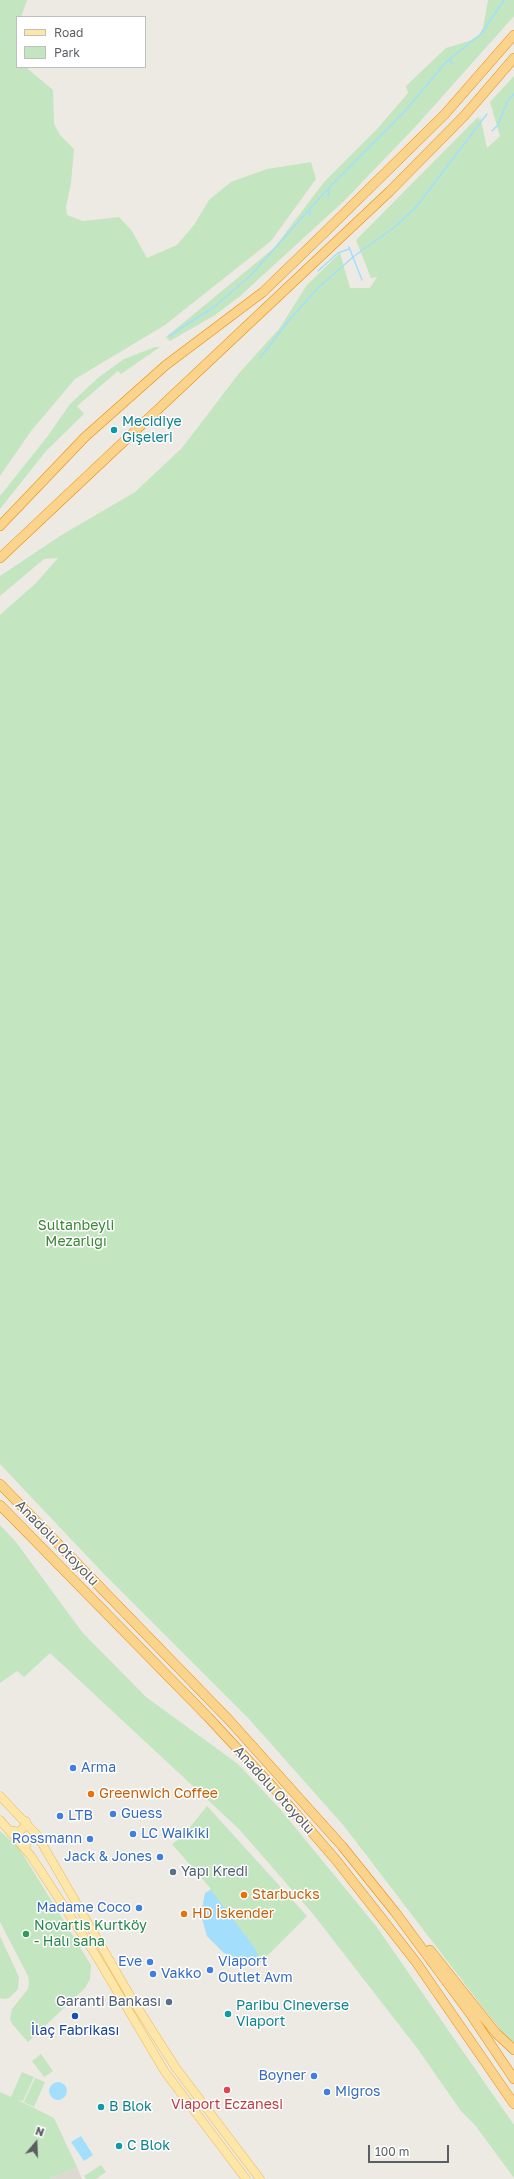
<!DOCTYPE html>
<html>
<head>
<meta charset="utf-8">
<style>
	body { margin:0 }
	#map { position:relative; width:514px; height:2179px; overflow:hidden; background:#edeae3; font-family:"Golos Text",sans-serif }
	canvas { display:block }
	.legend { position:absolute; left:16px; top:16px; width:130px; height:52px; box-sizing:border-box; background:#fff; border:1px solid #bdbfc1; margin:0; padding:5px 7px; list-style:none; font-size:12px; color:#5b5f63 }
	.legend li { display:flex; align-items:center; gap:8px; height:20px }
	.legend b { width:20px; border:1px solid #bdbfc1 }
	.north { position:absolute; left:16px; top:2123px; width:40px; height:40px; -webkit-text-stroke:3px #fff; paint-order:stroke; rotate:19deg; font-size:11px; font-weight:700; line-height:16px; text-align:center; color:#5b5f63 }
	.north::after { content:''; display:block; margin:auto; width:14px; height:18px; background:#5b5f63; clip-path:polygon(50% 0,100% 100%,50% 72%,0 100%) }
	.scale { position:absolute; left:368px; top:2145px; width:81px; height:18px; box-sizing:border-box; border:2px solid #5b5f63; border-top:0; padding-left:5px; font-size:12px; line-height:14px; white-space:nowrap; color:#5b5f63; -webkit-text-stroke:3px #fff; paint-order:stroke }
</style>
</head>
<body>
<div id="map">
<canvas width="514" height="2179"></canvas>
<ul class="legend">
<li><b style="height:5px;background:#fde7a8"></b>Road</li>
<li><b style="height:11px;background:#c3e5bf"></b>Park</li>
</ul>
<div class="north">N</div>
<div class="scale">100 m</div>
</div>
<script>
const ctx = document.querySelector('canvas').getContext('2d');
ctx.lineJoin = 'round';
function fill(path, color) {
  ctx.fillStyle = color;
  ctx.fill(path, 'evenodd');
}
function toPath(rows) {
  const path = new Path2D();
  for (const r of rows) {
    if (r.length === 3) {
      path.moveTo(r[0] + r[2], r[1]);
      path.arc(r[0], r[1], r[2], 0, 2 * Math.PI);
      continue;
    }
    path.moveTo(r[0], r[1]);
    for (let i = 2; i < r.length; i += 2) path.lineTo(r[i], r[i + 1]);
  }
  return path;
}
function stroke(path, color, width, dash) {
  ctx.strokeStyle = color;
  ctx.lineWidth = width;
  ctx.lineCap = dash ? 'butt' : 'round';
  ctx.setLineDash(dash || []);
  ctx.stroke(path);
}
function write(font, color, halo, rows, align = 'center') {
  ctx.font = font + ' "Golos Text",sans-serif';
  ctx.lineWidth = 3;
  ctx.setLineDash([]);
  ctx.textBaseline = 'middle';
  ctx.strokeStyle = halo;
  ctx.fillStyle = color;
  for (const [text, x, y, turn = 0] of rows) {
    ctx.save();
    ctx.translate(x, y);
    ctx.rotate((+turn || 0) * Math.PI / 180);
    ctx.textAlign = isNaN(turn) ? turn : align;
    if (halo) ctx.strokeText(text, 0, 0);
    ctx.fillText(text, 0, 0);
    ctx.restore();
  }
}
const education = toPath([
	[77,2167,82,2179,49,2179]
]);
const green = toPath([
	[0,0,27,0,21,17,17,17,17,67,28,67,28,69,53,90,54,124,60,135,74,149,71,183,66,207,67,215,83,221,119,217,132,231,147,258,177,245,194,225,209,200,231,182,267,169,311,162,316,179,271,241,165,325,75,379,31,431,0,476],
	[488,0,514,0,514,16,416,126,345,200,239,297,215,315,170,341,166,337,274,248,324,182,378,128,408,93,406,86,446,48,469,41,479,35,483,28],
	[514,76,514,2044,510,2042,484,2009,344,1826,249,1719,102,1572,0,1464,0,615,36,583,58,558,44,559,0,596,0,576,60,536,135,492,182,448,240,372,279,329,307,285,340,253,350,288,370,288,377,277,371,278,356,240,478,117,479,121,480,116,487,148,500,136,490,102],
	[155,347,160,347,121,374,118,371,77,406,84,414,46,451,0,509,0,496,47,437,70,404,99,377,124,359],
	[0,1525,16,1542,82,1632,146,1697,238,1764,280,1809,376,1926,514,2125,514,2178,475,2125,461,2111,417,2048,313,1914,239,1829,50,1653,24,1677,17,1671,0,1683],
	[207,1806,307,1916,261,1962,224,1953,207,1936,201,1915,205,1893,211,1889,172,1844,182,1837],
	[0,1831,19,1848,91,1965,90,1979,85,1988,28,2042,12,2024,10,2019,12,2009,28,1989,29,1982,28,1976,0,1922],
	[0,1936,19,1977,18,1989,9,1998,4,1999,0,1998],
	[41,2054,53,2071,44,2077,32,2061],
	[22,2072,34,2077,23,2101,18,2100,54,2118,77,2167,49,2179,0,2179,0,2092,11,2097],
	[35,2078,45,2082,34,2107,24,2102],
	[101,2165,106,2172,96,2179,86,2179,84,2176]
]);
const water = toPath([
	[211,1890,254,1947,261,1962,237,1958,224,1953,207,1936,201,1915,205,1893],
	[58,2091,9],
	[81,2136,93,2155,84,2161,71,2142]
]);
const stream = toPath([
	[450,59,452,64],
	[492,131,498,125,507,102,514,94],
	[328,197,329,189],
	[310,210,310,216],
	[349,247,362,280],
	[318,271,338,253,349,249],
	[169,336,214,307,250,276,324,193,405,111,446,62,481,34,504,0],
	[260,358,290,319,319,287,353,257,396,226,416,207,487,114]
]);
const primary = toPath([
	[0,1796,37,1835,132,1999,176,2068,260,2179],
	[0,1820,31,1856,95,1954,165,2072,246,2179],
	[9,1830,19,1832,24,1827,26,1821],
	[25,1849,28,1840,34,1838,41,1841]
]);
const motorway = toPath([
	[0,526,85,437,166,365,263,292,322,235,445,114,514,35],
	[0,558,390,191,465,115,514,58],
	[0,1484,229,1720,342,1846,395,1912,469,2012,514,2079],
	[0,1505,208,1717,273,1787,336,1860,416,1962,514,2104],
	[430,1950,496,2033,514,2050]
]);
const markers = [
	[114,430,4,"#0f9aa8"],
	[73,1768,4,"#3f7fe0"],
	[91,1794,4,"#e8710a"],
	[113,1814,4,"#3f7fe0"],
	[60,1816,4,"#3f7fe0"],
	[133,1834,4,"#3f7fe0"],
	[90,1839,4,"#3f7fe0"],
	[160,1857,4,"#3f7fe0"],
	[173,1872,4,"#5c6f8a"],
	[244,1895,4,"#e8710a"],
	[139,1908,4,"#3f7fe0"],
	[184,1914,4,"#e8710a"],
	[26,1934,4,"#2e9e5b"],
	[150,1962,4,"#3f7fe0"],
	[210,1970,4,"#3f7fe0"],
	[153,1974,4,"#3f7fe0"],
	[169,2002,4,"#5c6f8a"],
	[228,2014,4,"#0f9aa8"],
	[75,2016,4,"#1a4fb4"],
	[314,2076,4,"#3f7fe0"],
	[227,2090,4,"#e0444e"],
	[327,2092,4,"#3f7fe0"],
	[101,2107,4,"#0f9aa8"],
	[119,2146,4,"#0f9aa8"]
];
const cultureNames = [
	["Mecidiye",122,422],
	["Gişeleri",122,438],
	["Paribu Cineverse",236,2006],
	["Viaport",236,2022],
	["B Blok",109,2107],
	["C Blok",127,2146]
];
const parkNames = [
	["Sultanbeyli",76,1226],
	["Mezarlığı",76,1242]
];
const streetNames = [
	["Anadolu Otoyolu",57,1543,46],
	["Anadolu Otoyolu",274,1790,48]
];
const shopNames = [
	["Arma",81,1768],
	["Guess",121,1814],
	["LTB",68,1816],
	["LC Waikiki",141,1834],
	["Rossmann",82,1839,"right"],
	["Jack & Jones",152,1857,"right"],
	["Madame Coco",131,1908,"right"],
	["Eve",142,1962,"right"],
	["Viaport",218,1962],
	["Outlet Avm",218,1978],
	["Vakko",161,1974],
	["Boyner",306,2076,"right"],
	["Migros",335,2092]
];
const foodNames = [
	["Greenwich Coffee",99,1794],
	["Starbucks",252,1895],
	["HD İskender",192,1914]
];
const serviceNames = [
	["Yapı Kredi",181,1872],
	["Garanti Bankası",161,2002,"right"]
];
const leisureNames = [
	["Novartis Kurtköy",34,1926],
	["- Halı saha",34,1942]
];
const transitNames = [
	["İlaç Fabrikası",75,2031]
];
const healthNames = [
	["Viaport Eczanesi",227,2105]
];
fill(education, '#ddd9d1');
fill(green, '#c3e5bf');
fill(water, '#a3dffd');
stroke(stream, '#a3dffd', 1.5);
stroke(primary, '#eeb65b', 9);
stroke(motorway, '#eb8c05', 10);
stroke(primary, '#fde7a8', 8);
stroke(motorway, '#fad38d', 9);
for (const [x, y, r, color] of markers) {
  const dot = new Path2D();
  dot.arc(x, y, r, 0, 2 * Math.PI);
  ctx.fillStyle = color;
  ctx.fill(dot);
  stroke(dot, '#fff', 1.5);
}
write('14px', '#0d838f', '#fff', cultureNames, 'left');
write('14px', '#3b8637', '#fff', parkNames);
write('14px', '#5b5f63', '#fff', streetNames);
write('14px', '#366cbe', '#fff', shopNames, 'left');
write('14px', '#c56008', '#fff', foodNames, 'left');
write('14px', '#4e5e75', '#fff', serviceNames, 'left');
write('14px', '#27864d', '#fff', leisureNames, 'left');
write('14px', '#164399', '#fff', transitNames);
write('14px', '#be3a42', '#fff', healthNames);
</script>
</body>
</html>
